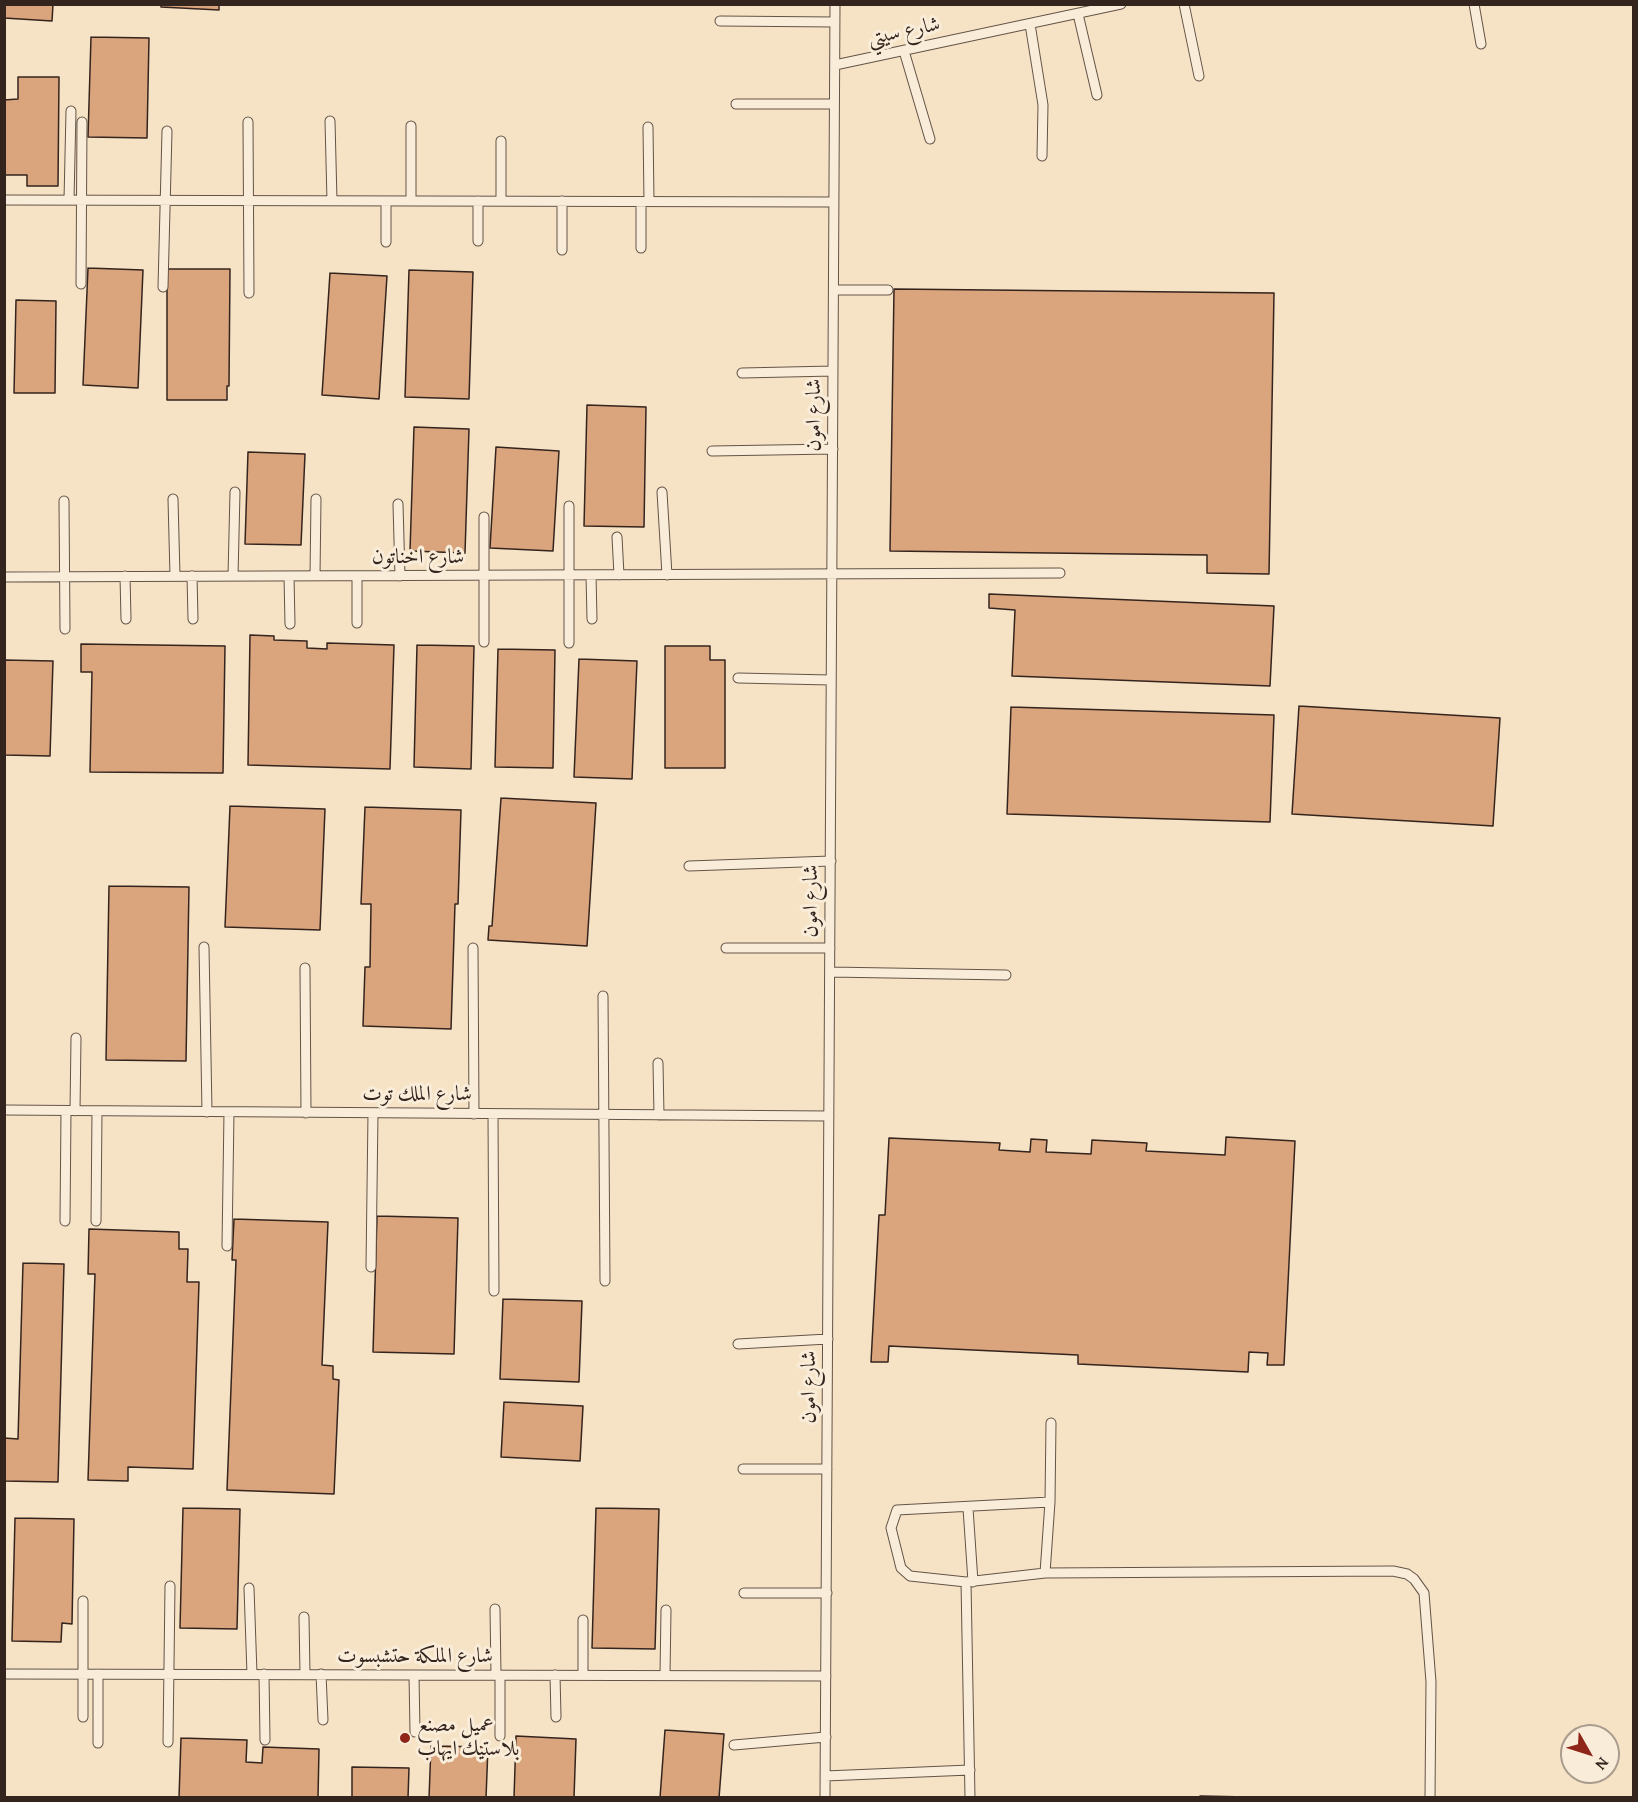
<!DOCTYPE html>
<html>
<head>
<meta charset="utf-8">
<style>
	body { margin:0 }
	#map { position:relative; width:1638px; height:1802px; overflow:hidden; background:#f6e2c4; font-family:"Gentium Book Plus",serif }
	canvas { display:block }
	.frame { position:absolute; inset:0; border:6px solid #34241e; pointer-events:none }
	.north { position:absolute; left:1560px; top:1724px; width:60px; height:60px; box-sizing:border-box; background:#f9ecd9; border:2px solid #aa9c8e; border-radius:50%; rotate:129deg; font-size:16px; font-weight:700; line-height:24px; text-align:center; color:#34241e }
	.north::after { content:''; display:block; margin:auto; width:21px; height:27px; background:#8f2418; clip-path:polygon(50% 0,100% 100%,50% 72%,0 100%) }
</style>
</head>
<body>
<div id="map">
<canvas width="1638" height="1802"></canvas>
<div class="frame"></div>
<div class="north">N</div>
</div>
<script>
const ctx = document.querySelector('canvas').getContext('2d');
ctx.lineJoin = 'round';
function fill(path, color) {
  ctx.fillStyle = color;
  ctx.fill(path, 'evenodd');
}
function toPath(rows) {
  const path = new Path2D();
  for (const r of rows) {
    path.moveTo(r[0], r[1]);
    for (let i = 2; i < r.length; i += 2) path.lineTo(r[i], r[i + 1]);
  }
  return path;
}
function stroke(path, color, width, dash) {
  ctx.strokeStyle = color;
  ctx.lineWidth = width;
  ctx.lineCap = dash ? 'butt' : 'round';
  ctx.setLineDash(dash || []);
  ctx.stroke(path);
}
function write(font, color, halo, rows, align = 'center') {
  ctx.font = font + ' "Gentium Book Plus",Amiri,serif';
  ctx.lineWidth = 6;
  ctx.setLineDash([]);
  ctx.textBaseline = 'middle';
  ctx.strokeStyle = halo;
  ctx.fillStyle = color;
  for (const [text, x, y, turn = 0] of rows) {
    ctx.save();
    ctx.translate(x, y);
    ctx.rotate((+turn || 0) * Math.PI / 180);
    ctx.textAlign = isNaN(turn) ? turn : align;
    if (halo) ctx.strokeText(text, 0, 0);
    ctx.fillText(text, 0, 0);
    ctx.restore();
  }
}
const building = toPath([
	[4,4,53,4,52,21,4,18,4,4],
	[161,4,219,4,219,10,161,7,161,4],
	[91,37,149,38,147,138,88,137,91,37],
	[18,77,59,77,58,186,27,186,27,175,4,175,4,100,18,99,18,77],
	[88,268,143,270,138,388,83,385,88,268],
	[167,269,230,269,229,386,227,386,227,400,167,400,167,269],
	[409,270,473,272,469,399,405,397,409,270],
	[330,273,387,276,379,399,322,395,330,273],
	[894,289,1274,293,1269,574,1207,573,1207,555,890,551,894,289],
	[16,300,56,301,55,393,14,393,16,300],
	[587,405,646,407,644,527,584,526,587,405],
	[414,427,469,429,465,553,410,551,414,427],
	[496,447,559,451,553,551,490,548,496,447],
	[248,452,305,454,301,545,245,544,248,452],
	[989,594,1274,606,1270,686,1012,676,1015,610,989,608,989,594],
	[250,635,274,636,274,640,307,641,307,648,327,649,327,643,394,645,390,769,248,765,250,635],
	[81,644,225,646,223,773,90,772,92,672,81,672,81,644],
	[417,645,474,646,471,769,414,767,417,645],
	[665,646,710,646,710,660,725,660,725,768,665,768,665,646],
	[498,649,555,650,553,768,495,767,498,649],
	[579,659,637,661,632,779,574,777,579,659],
	[4,660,53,661,50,756,4,755,4,660],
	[1299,706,1500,718,1493,826,1292,814,1299,706],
	[1011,707,1274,715,1270,822,1007,814,1011,707],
	[501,798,596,803,587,946,488,940,489,926,492,926,501,798],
	[230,806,325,809,320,930,225,927,230,806],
	[365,807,461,810,458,904,455,904,451,1029,363,1026,365,967,370,967,371,904,361,904,365,807],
	[109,886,189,887,186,1061,106,1060,109,886],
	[1226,1137,1295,1141,1284,1365,1267,1365,1268,1353,1249,1352,1248,1372,1078,1364,1078,1355,889,1346,888,1362,871,1362,879,1215,885,1215,889,1138,1000,1143,999,1150,1030,1152,1031,1139,1047,1140,1046,1152,1091,1154,1092,1140,1147,1143,1146,1151,1225,1155,1226,1137],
	[377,1216,458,1218,454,1354,373,1352,377,1216],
	[234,1219,328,1222,322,1365,333,1366,333,1379,339,1380,334,1494,227,1490,236,1260,232,1260,234,1219],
	[89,1229,179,1232,179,1249,188,1249,187,1282,199,1282,193,1469,128,1467,128,1481,88,1480,95,1274,88,1274,89,1229],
	[23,1263,64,1264,58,1482,4,1481,4,1438,18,1439,23,1263],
	[503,1299,582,1301,579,1382,500,1379,503,1299],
	[504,1402,583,1406,580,1461,501,1457,504,1402],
	[183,1508,240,1509,237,1629,180,1628,183,1508],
	[596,1508,659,1509,655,1649,592,1648,596,1508],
	[15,1518,74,1519,72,1624,62,1623,61,1642,12,1641,15,1518],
	[665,1730,724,1734,719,1798,660,1798,665,1730],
	[516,1736,576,1739,574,1798,514,1798,516,1736],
	[181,1738,247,1740,246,1762,262,1763,263,1747,319,1749,318,1798,179,1798,181,1738],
	[431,1746,488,1747,486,1798,429,1798,431,1746],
	[352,1767,409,1768,408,1798,352,1798,352,1767],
	[1200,1796,1295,1798,1200,1798,1200,1796]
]);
const lane = toPath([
	[1184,4,1199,76],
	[1474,4,1481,44],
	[1078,14,1097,95],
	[720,21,835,22],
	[1030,24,1043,105,1042,156],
	[904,51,930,139],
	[835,65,1121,4],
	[736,104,834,104],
	[330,121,332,201],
	[248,122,249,293],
	[648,127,649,201],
	[501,141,501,201],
	[4,200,834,202],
	[69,200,71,111],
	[386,201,386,242],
	[411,201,411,126],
	[562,201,562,250],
	[641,202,641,248],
	[478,241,478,201],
	[81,284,82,122],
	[163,287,167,131],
	[834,290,888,290],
	[742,373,833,371],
	[712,451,833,449],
	[662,492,667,575],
	[173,499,175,576],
	[64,501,65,629],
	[398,504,400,576],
	[569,506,569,643],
	[484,517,484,642],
	[617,537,619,575],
	[591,575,592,619],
	[125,576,126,619],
	[192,576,193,619],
	[233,576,235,492],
	[289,576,290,624],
	[315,576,316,499],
	[357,576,357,623],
	[4,577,1060,573],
	[738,678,831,680],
	[689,866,831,861],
	[204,947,207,1112],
	[473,948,474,1114],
	[726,948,830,948],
	[305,968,306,1113],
	[830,972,1006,975],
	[603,996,605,1281],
	[658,1063,659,1115],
	[4,1110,829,1116],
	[75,1111,76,1038],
	[493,1114,494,1291],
	[65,1221,66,1111],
	[96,1221,97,1111],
	[227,1246,229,1112],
	[371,1267,373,1113],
	[738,1344,828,1339],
	[743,1469,827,1469],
	[968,1508,973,1582],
	[1045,1573,1050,1502,1051,1423],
	[966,1582,910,1576,901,1568,891,1528,897,1510,1050,1502],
	[249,1588,252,1674],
	[744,1593,827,1593],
	[495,1609,496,1675],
	[304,1617,305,1674],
	[4,1674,826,1676],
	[264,1674,265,1740],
	[321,1674,323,1720],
	[414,1675,415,1732],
	[555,1675,556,1717],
	[583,1675,583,1620],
	[665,1675,666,1610],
	[83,1717,83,1601],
	[500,1736,500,1675],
	[168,1742,170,1586],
	[98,1743,98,1674],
	[734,1745,826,1737],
	[825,1776,970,1770],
	[825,1798,835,4],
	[970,1798,966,1582,1045,1573,1393,1571,1407,1574,1414,1579,1424,1593,1431,1682,1430,1798]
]);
const markers = [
	[405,1738,6,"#8f2418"]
];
const streetNames = [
	["شارع سيتي",904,32,-12],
	["شارع امون",815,415,-90],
	["شارع اخناتون",418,558],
	["شارع امون",812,901,-90],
	["شارع الملك توت",417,1095],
	["شارع امون",810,1387,-90],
	["شارع الملكة حتشبسوت",415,1657]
];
const poiNames = [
	["عميل مصنع",417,1726],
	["بلاستيك ايهاب",417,1750]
];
fill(building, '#daa47d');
stroke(building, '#34241e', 1.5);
stroke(lane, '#645448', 11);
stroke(lane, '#f9ecd9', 9);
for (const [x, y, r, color] of markers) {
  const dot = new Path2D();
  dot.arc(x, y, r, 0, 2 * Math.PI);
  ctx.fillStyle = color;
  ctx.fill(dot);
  stroke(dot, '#f9ecd9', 2);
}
write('21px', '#34241e', '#f9ecd9', streetNames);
write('21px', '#34241e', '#f9ecd9', poiNames, 'left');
</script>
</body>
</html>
